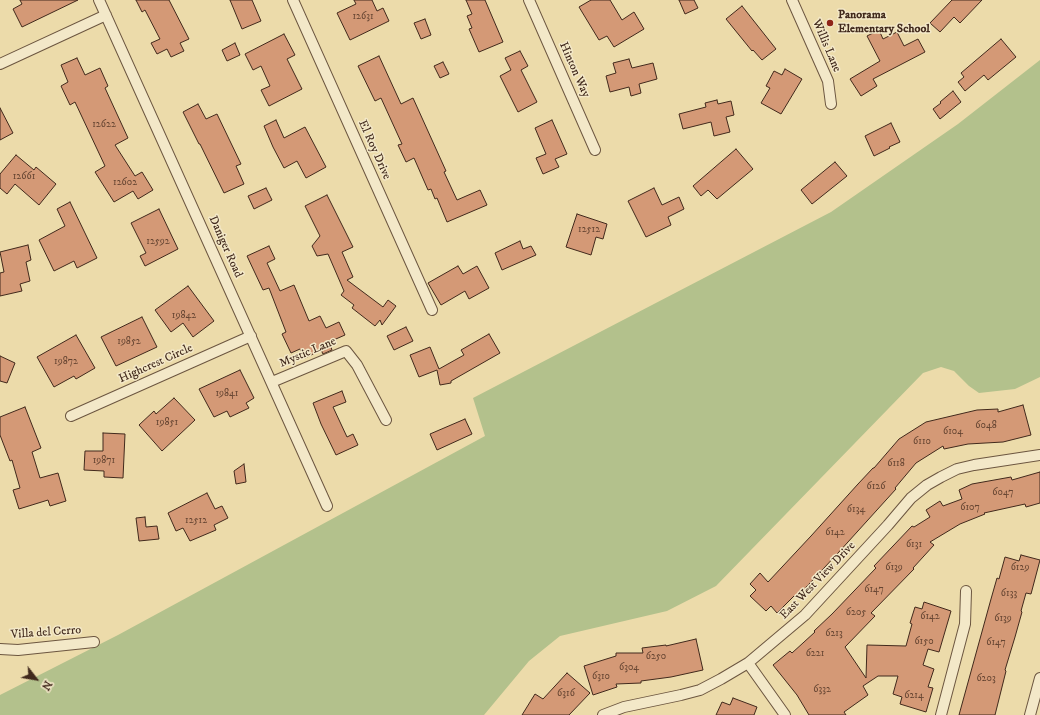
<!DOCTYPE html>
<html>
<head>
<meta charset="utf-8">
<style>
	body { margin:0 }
	#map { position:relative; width:1040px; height:715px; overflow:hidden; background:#ecdbaa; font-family:"IM FELL DW Pica",serif }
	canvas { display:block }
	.north { position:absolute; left:16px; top:659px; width:40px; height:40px; -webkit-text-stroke:3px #f3e8c8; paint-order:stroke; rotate:121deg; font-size:11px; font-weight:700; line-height:16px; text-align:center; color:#41291c }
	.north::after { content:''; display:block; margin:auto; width:14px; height:18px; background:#41291c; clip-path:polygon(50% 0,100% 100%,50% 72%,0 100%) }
</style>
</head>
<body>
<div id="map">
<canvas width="1040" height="715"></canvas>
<div class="north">N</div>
</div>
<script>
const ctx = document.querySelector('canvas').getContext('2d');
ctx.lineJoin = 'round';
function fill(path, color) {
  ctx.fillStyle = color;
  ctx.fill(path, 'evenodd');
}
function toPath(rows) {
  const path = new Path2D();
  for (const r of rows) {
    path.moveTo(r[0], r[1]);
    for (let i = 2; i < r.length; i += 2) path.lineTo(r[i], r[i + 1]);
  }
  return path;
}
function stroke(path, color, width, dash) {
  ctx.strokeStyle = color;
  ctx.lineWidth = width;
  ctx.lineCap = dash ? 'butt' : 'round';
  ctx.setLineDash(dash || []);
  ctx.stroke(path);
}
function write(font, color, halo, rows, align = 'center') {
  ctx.font = font + ' "IM FELL DW Pica",serif';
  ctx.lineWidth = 3;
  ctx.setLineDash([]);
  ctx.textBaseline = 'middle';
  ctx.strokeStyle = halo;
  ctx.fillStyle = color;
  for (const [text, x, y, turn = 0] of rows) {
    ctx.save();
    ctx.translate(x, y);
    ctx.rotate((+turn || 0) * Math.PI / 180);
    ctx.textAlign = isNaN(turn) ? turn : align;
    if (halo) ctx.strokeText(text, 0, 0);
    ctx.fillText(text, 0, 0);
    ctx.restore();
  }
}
const green = toPath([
	[1040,60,1040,377,1015,389,979,393,969,386,954,371,941,367,923,373,716,586,667,611,560,636,529,661,484,715,0,715,0,695,118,635,485,436,473,398,831,212,958,124]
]);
const building = toPath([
	[20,0,78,0,22,27,13,9,22,4,20,0],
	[136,0,169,0,189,39,180,43,184,51,171,57,167,49,157,54,151,43,160,39,145,10,142,12,136,0],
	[230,0,252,0,261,21,242,29,230,0],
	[354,0,372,0,377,11,383,8,389,21,350,40,337,13,356,4,354,0],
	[466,0,485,0,503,42,479,52,469,29,472,28,467,16,472,14,466,0],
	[591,0,610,0,622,20,634,12,644,29,614,47,607,36,599,40,579,7,591,0],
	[679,0,694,0,698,8,685,14,679,0],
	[952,0,982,0,960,23,954,17,940,32,930,23,952,0],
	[742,6,776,49,762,60,753,50,752,51,726,19,742,6],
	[425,19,431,35,421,39,414,23,425,19],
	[879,30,883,39,897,32,904,46,918,39,925,52,873,79,877,86,861,96,850,79,880,61,867,36,879,30],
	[284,34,295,55,287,59,302,89,269,106,261,90,270,86,261,66,253,70,245,54,284,34],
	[1001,39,1016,57,988,80,984,75,965,91,958,82,964,77,961,73,1001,39],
	[235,43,240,55,227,61,222,50,235,43],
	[520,51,528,66,521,70,537,102,518,112,500,76,511,70,505,58,520,51],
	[379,56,401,104,413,98,446,171,444,172,457,200,480,190,487,205,447,222,437,198,435,199,431,189,428,190,414,158,406,162,398,145,402,144,381,98,375,101,358,66,379,56],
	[77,58,85,75,100,68,108,86,105,88,128,138,115,145,135,176,142,172,153,190,138,199,133,191,114,202,95,172,105,166,75,102,70,105,61,86,68,82,61,65,77,58],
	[629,59,632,68,653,63,657,79,639,84,641,93,631,96,629,87,610,92,606,76,616,73,613,63,629,59],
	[443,62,449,74,440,78,434,66,443,62],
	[785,69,802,79,781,114,761,103,770,88,766,86,774,71,782,75,785,69],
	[953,91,961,102,940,119,933,109,941,103,940,102,953,91],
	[717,100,718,104,731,101,734,115,726,117,730,132,714,136,711,122,683,129,679,114,706,107,705,103,717,100],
	[198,104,206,119,217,114,241,164,236,166,244,184,224,193,200,144,199,144,183,112,198,104],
	[0,108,13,133,0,140,0,108],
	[276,120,284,138,305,127,326,167,306,178,297,161,284,168,273,147,264,126,276,120],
	[552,120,567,154,555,159,559,167,543,174,536,158,546,154,535,128,552,120],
	[891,123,900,142,889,147,890,148,874,156,865,136,891,123],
	[736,149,753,169,717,199,708,190,701,196,693,186,736,149],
	[16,155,34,170,36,167,56,184,39,205,15,184,7,194,0,188,0,174,16,155],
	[835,162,847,176,812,204,801,190,835,162],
	[266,188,272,200,254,209,248,196,266,188],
	[654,188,662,205,679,197,684,209,668,217,671,225,646,237,628,201,654,188],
	[327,195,353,247,342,252,353,277,347,280,383,307,388,300,396,306,382,325,380,320,375,326,352,308,354,305,341,295,344,291,328,254,317,256,312,246,320,236,305,206,327,195],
	[70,202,97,258,77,268,74,261,54,271,39,240,65,226,57,209,70,202],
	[159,209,178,249,145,266,140,256,146,253,131,223,159,209],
	[577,214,607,224,603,239,596,237,591,255,566,247,577,214],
	[520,241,523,249,531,246,536,255,502,270,495,253,520,241],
	[28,245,31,260,26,262,30,281,20,284,22,291,0,296,0,273,4,272,0,252,28,245],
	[269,246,275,259,267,263,280,291,294,285,309,321,320,316,326,328,339,322,345,335,329,342,332,350,323,354,321,350,305,358,300,349,291,353,282,334,286,332,269,288,263,290,247,256,269,246],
	[458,266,463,274,477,266,489,288,469,299,465,291,441,305,428,283,458,266],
	[188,286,214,321,193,337,183,323,171,332,155,310,188,286],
	[142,317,157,347,116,366,101,337,142,317],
	[406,327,413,341,394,350,387,336,406,327],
	[489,334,500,353,451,381,451,383,440,385,437,370,419,377,410,355,430,347,439,369,464,355,461,350,489,334],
	[76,335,95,368,76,379,74,376,54,387,37,357,76,335],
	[0,356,15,363,7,383,0,381,0,356],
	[240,370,254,398,246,403,249,408,230,417,227,411,214,417,199,389,240,370],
	[342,391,346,402,333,407,347,437,353,434,358,445,336,455,321,424,313,403,342,391],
	[174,398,195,420,162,451,139,425,154,411,156,414,174,398],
	[1023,405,1031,435,1003,442,968,444,944,449,943,446,916,463,895,488,896,489,838,553,796,598,794,596,777,613,771,606,766,611,750,596,756,590,750,584,760,573,768,582,811,536,858,484,873,468,874,468,899,439,926,422,977,410,998,409,998,412,1023,405],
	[25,407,41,448,32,452,40,478,58,473,66,501,50,506,48,500,19,509,13,490,20,488,12,460,10,461,0,435,0,417,25,407],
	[465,419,472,434,437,450,430,434,465,419],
	[103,433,125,434,123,478,104,477,104,471,84,470,85,451,103,451,103,433],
	[244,464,246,482,236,484,234,471,244,464],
	[1040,472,1040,503,1026,507,1025,504,984,513,985,514,960,524,930,542,934,545,913,568,914,569,871,613,875,616,845,647,866,678,867,645,906,646,912,624,910,623,915,607,922,609,924,602,951,611,939,652,928,649,923,665,934,669,928,687,933,688,926,712,900,704,902,697,893,694,898,676,878,676,863,686,868,695,844,712,846,715,809,715,797,695,773,665,790,651,792,653,815,632,814,631,832,614,876,568,874,566,912,526,914,527,930,517,926,510,940,501,943,506,962,499,959,490,972,484,1011,477,1012,480,1040,472],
	[207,493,215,509,222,506,228,518,214,525,216,530,190,541,183,528,176,531,168,513,207,493],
	[145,517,146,527,157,526,159,539,139,541,136,518,145,517],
	[1021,555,1040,560,1031,594,1026,593,1021,611,1022,612,1015,637,1005,670,1006,671,995,715,959,715,991,599,997,578,999,579,1005,557,1019,561,1021,555],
	[696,639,703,670,671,677,641,681,641,683,616,684,617,687,593,695,584,666,616,656,616,653,643,653,642,648,666,645,666,646,696,639],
	[567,673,590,693,569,715,522,715,535,694,543,699,567,673],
	[733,698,757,707,754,715,716,715,722,702,730,705,733,698]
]);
const street = toPath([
	[99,0,327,506],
	[293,0,432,310],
	[529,0,595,150],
	[792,0,828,81,831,104],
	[0,64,106,15],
	[272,382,346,351,357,365,386,420],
	[71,416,251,336],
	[0,649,18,650,94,642],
	[748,663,785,715],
	[603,715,624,707,681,695,700,690,721,679,748,663,805,615,888,525,911,498,927,485,941,477,957,469,974,465,1040,455],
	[941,715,965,624,966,591],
	[1030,715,1040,678]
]);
const markers = [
	[830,23,4,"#8f2418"]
];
const numberNames = [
	["12631",363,17],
	["12622",104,125],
	["12661",24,177],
	["12602",125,183],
	["12512",589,230],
	["12592",158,242],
	["19842",184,316],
	["19852",129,342],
	["19872",66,362],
	["19841",227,394],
	["19851",167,423],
	["6048",986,426],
	["6104",953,432],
	["6110",922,442],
	["19871",104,461],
	["6118",896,464],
	["6126",876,487],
	["6047",1003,493],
	["6107",970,508],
	["6134",856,510],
	["12512",196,521],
	["6142",835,533],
	["6131",914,545],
	["6139",894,568],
	["6129",1020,568],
	["6147",874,590],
	["6133",1009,594],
	["6205",856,613],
	["6142",930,617],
	["6139",1003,619],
	["6213",834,634],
	["6150",924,642],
	["6147",996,643],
	["6221",815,654],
	["6250",656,657],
	["6304",629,668],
	["6310",601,677],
	["6203",986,679],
	["6332",822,690],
	["6316",566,694],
	["6214",914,696]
];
const poiNames = [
	["Panorama",838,16],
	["Elementary School",838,30]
];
const streetNames = [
	["Willis Lane",826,46,67],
	["Hinton Way",574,70,66],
	["El Roy Drive",374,150,66],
	["Daniger Road",225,247,66],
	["Mystic Lane",308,353,-23],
	["Highcrest Circle",156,364,-24],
	["East West View Drive",818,581,-46],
	["Villa del Cerro",46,633,-4]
];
fill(green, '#b3c18c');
fill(building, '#d49976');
stroke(building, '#41291c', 1);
stroke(street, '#6c5640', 12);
stroke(street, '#f3e8c8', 10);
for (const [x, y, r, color] of markers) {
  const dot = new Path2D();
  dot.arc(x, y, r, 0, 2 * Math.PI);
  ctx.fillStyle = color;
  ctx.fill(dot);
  stroke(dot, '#f3e8c8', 1.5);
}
write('10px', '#664532', null, numberNames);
write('bold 12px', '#41291c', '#f3e8c8', poiNames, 'left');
write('12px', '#41291c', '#f3e8c8', streetNames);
</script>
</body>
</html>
